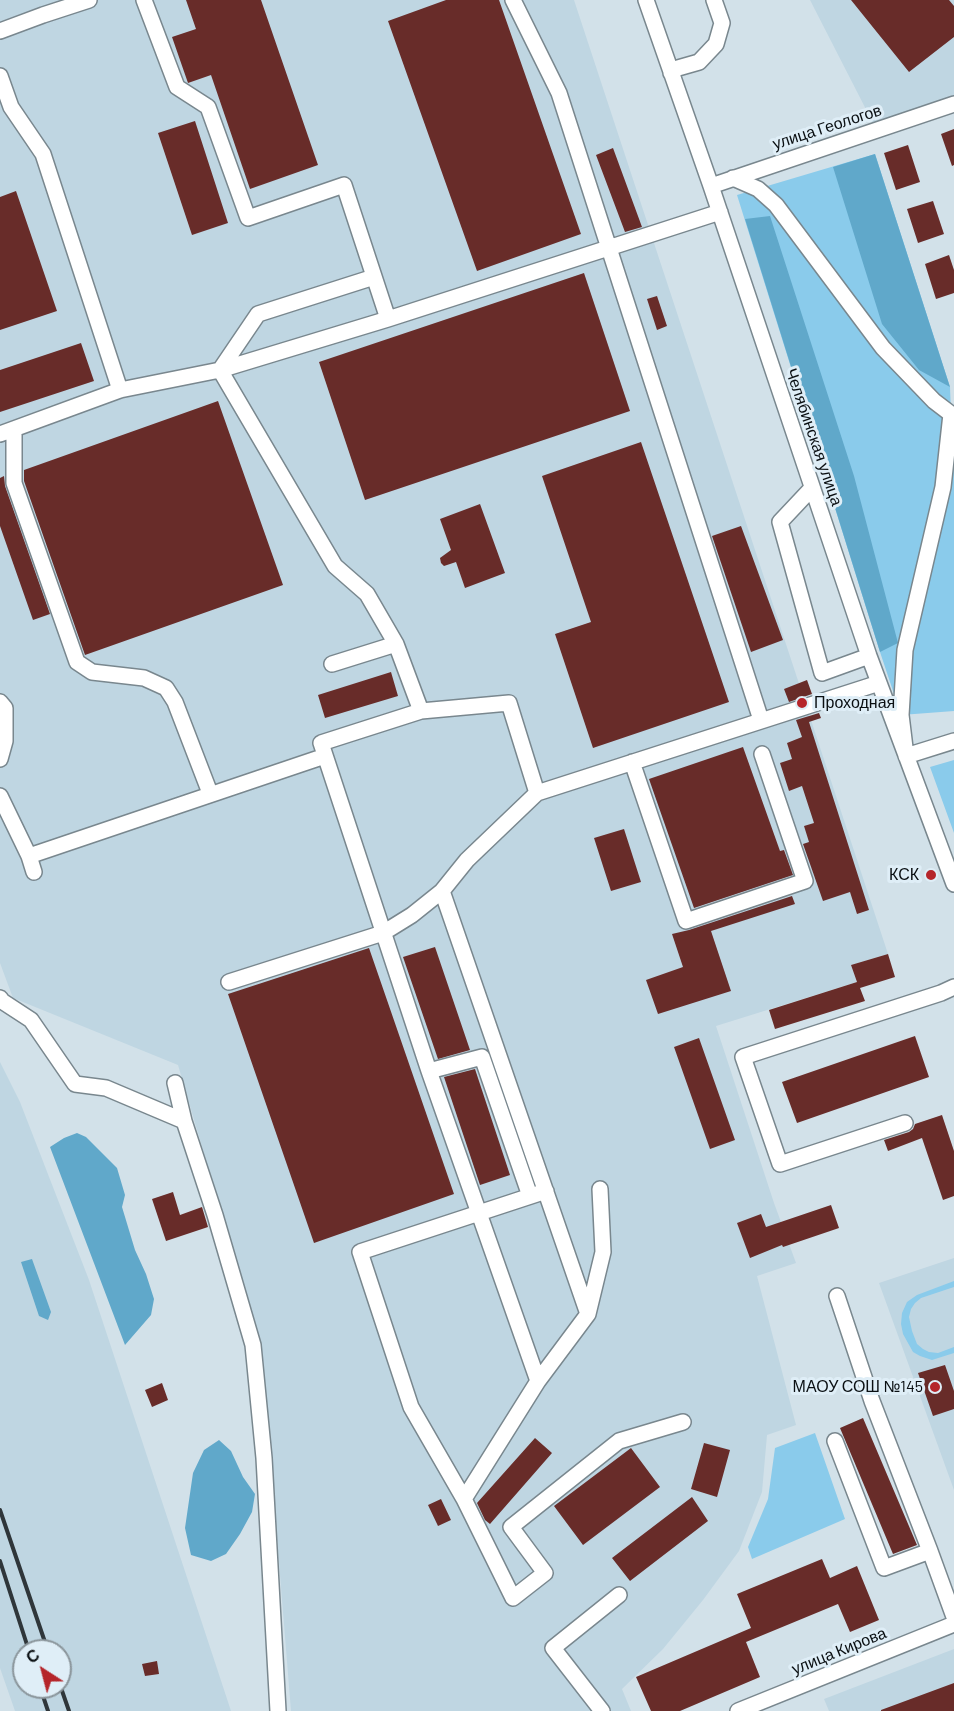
<!DOCTYPE html>
<html>
<head>
<meta charset="utf-8">
<style>
	body { margin:0 }
	#map { position:relative; width:954px; height:1711px; overflow:hidden; background:#d2e1e9; font-family:Barlow,sans-serif }
	canvas { display:block }
	.north { position:absolute; left:12px; top:1639px; width:60px; height:60px; box-sizing:border-box; background:#dfeef7; border:2px solid #8a959b; border-radius:50%; rotate:324deg; font-size:16px; font-weight:700; line-height:24px; text-align:center; color:#0a0f12 }
	.north::after { content:''; display:block; margin:auto; width:21px; height:27px; background:#b5252a; clip-path:polygon(50% 0,100% 100%,50% 72%,0 100%) }
</style>
</head>
<body>
<div id="map">
<canvas width="954" height="1711"></canvas>
<div class="north">С</div>
</div>
<script>
const ctx = document.querySelector('canvas').getContext('2d');
ctx.lineJoin = 'round';
function fill(path, color) {
  ctx.fillStyle = color;
  ctx.fill(path, 'evenodd');
}
function toPath(rows) {
  const path = new Path2D();
  for (const r of rows) {
    path.moveTo(r[0], r[1]);
    for (let i = 2; i < r.length; i += 2) path.lineTo(r[i], r[i + 1]);
  }
  return path;
}
function stroke(path, color, width, dash) {
  ctx.strokeStyle = color;
  ctx.lineWidth = width;
  ctx.lineCap = dash ? 'butt' : 'round';
  ctx.setLineDash(dash || []);
  ctx.stroke(path);
}
function write(font, color, halo, rows, align = 'center') {
  ctx.font = font + ' Barlow,sans-serif';
  ctx.lineWidth = 6;
  ctx.setLineDash([]);
  ctx.textBaseline = 'middle';
  ctx.strokeStyle = halo;
  ctx.fillStyle = color;
  for (const [text, x, y, turn = 0] of rows) {
    ctx.save();
    ctx.translate(x, y);
    ctx.rotate((+turn || 0) * Math.PI / 180);
    ctx.textAlign = isNaN(turn) ? turn : align;
    if (halo) ctx.strokeText(text, 0, 0);
    ctx.fillText(text, 0, 0);
    ctx.restore();
  }
}
const built = toPath([
	[0,0,574,0,888,954,851,965,857,982,716,1026,774,1203,796,1263,757,1276,796,1425,767,1435,762,1492,739,1551,703,1600,663,1649,622,1689,631,1711,291,1711,262,1352,178,1065,13,998,0,963],
	[810,0,954,0,954,96,873,123],
	[0,1062,20,1102,89,1280,231,1711,15,1711,0,1668],
	[24,1651,60,1651,60,1687,24,1687],
	[954,1258,954,1490,879,1283],
	[954,1649,954,1711,829,1711,824,1699]
]);
const green = toPath([
	[875,154,950,387,951,414,954,419,954,711,901,715,880,652,737,195],
	[954,760,954,833,930,767],
	[954,1281,954,1287,921,1298,915,1303,911,1309,909,1317,912,1331,917,1344,923,1349,929,1352,938,1353,954,1347,954,1353,932,1360,920,1356,913,1352,903,1334,901,1324,902,1313,907,1302,917,1295],
	[815,1433,845,1519,752,1559,748,1547,768,1499,775,1448]
]);
const forest = toPath([
	[875,154,950,387,919,370,882,324,833,167],
	[770,216,854,476,898,643,880,652,745,219],
	[77,1133,86,1137,117,1168,125,1195,122,1207,135,1250,146,1274,154,1299,151,1315,125,1345,50,1147,64,1138],
	[32,1259,51,1312,48,1320,39,1316,21,1262],
	[219,1440,231,1451,243,1477,255,1494,252,1512,240,1534,226,1554,211,1561,191,1555,185,1528,193,1473,204,1450]
]);
const building = toPath([
	[186,0,261,0,318,165,250,189,211,75,188,83,172,37,196,29],
	[446,0,499,0,581,234,477,271,388,21],
	[851,0,949,0,954,6,954,37,909,72],
	[195,121,228,223,192,235,158,133],
	[954,129,954,165,952,166,941,134],
	[908,145,920,182,896,190,884,153],
	[613,148,642,227,625,232,596,155],
	[16,191,57,311,0,330,0,197],
	[933,201,944,234,918,243,907,209],
	[949,255,954,270,954,293,936,299,925,264],
	[584,273,630,411,365,500,319,362],
	[657,296,667,326,657,330,647,299],
	[81,343,94,381,0,412,0,370],
	[218,401,283,585,85,655,24,481,24,470],
	[641,442,729,702,593,748,555,634,591,622,542,476],
	[4,476,5,486,50,614,33,620,0,526,0,478],
	[480,504,505,573,465,588,456,562,444,566,441,563,440,558,451,550,440,519],
	[741,526,783,640,751,652,712,536],
	[391,672,398,696,325,718,318,695],
	[807,680,812,694,789,702,784,689],
	[819,713,821,718,809,722,869,910,857,914,850,892,823,901,803,844,809,842,804,826,814,823,802,786,789,791,780,763,792,759,787,743,802,737,796,720],
	[743,747,780,851,784,850,793,875,694,908,649,779],
	[624,829,641,882,611,891,594,838],
	[792,896,795,904,711,931,731,991,658,1014,646,980,683,967,672,934,689,930],
	[435,947,470,1050,438,1059,403,957],
	[369,948,454,1194,314,1243,228,994],
	[888,954,895,977,860,988,865,1001,775,1029,769,1010,857,982,851,965],
	[915,1036,929,1077,797,1123,782,1082],
	[699,1038,735,1140,710,1149,674,1047],
	[475,1069,510,1175,480,1185,444,1077],
	[942,1115,954,1151,954,1196,943,1200,922,1138,888,1151,884,1140,909,1132,913,1129,915,1124],
	[173,1192,180,1215,202,1207,208,1227,166,1241,152,1199],
	[831,1205,839,1228,783,1247,782,1245,750,1258,737,1223,761,1214,766,1227],
	[945,1365,954,1391,954,1409,933,1416,918,1373],
	[162,1383,168,1400,152,1407,145,1390],
	[863,1418,917,1545,893,1554,840,1428],
	[535,1438,552,1453,490,1524,485,1520,477,1503],
	[704,1443,730,1450,717,1497,691,1489],
	[631,1448,660,1487,583,1545,554,1506],
	[692,1497,708,1521,630,1581,612,1558],
	[441,1499,451,1520,438,1526,428,1505],
	[822,1559,830,1578,857,1566,879,1620,850,1632,838,1604,746,1642,760,1677,680,1711,651,1711,636,1677,751,1628,737,1594],
	[157,1661,159,1674,145,1676,142,1664],
	[954,1683,954,1711,881,1711,881,1710]
]);
const minor = toPath([
	[144,0,177,87,208,107,248,218,344,185,388,319],
	[513,0,559,93,761,720],
	[646,0,711,186,869,656,954,884],
	[0,31,43,15,89,0],
	[671,73,678,68,699,62,716,44,722,23,714,0],
	[0,76,11,107,43,154,120,390],
	[733,178,758,189,776,205,883,348,934,401,951,414,943,487,905,650,901,715,906,756,954,741],
	[711,186,954,104],
	[374,277,258,314,220,370,335,566,367,594,396,644,421,711],
	[14,429,14,483,77,662,92,672,144,678,166,688,175,702,210,793],
	[0,434,120,390,220,370,388,319,720,212],
	[812,488,780,522,822,673,869,656],
	[332,664,396,644],
	[0,702,5,708,5,741,0,759],
	[632,762,686,921,805,881,762,754],
	[0,796,29,856],
	[34,872,29,856,325,756],
	[442,891,588,1314],
	[229,982,383,933,412,915,442,891,467,860,537,793],
	[0,998,2,1001,31,1020,75,1084,106,1088,184,1121,175,1083],
	[429,1071,482,1057,530,1196],
	[184,1121,215,1215,253,1345,264,1458,278,1711],
	[905,1123,780,1164,743,1057,941,993,954,987],
	[837,1296,872,1401,930,1551],
	[538,1381,588,1314,603,1252,600,1189],
	[683,1422,619,1441,511,1527,545,1573,513,1598,464,1499,538,1381,429,1071,321,743,421,711,509,703,537,793,879,683],
	[835,1441,884,1568,930,1551,954,1617],
	[464,1499,411,1407,360,1252,546,1191],
	[602,1711,553,1648,619,1595],
	[738,1711,954,1624]
]);
const rail = toPath([
	[0,1510,48,1651],
	[0,1561,29,1651],
	[60,1685,69,1711],
	[40,1687,48,1711]
]);
const markers = [
	[802,703,6,"#b5252a"],
	[931,875,6,"#b5252a"],
	[935,1387,6,"#b5252a"]
];
const streetNames = [
	["улица Геологов",827,127,-18],
	["Челябинская улица",814,437,71],
	["улица Кирова",839,1651,-22]
];
const poiNames = [
	["Проходная",814,703,"left"],
	["КСК",919,875],
	["МАОУ СОШ №145",923,1387]
];
fill(built, '#bfd6e2');
fill(green, '#8acbeb');
fill(forest, '#60a8ca');
fill(building, '#682c29');
stroke(minor, '#79878e', 18);
stroke(minor, '#fff', 15);
stroke(rail, '#2f363a', 4);
for (const [x, y, r, color] of markers) {
  const dot = new Path2D();
  dot.arc(x, y, r, 0, 2 * Math.PI);
  ctx.fillStyle = color;
  ctx.fill(dot);
  stroke(dot, '#dfeef7', 2);
}
write('16px', '#0a0f12', '#dfeef7', streetNames);
write('16px', '#0a0f12', '#dfeef7', poiNames, 'right');
</script>
</body>
</html>
